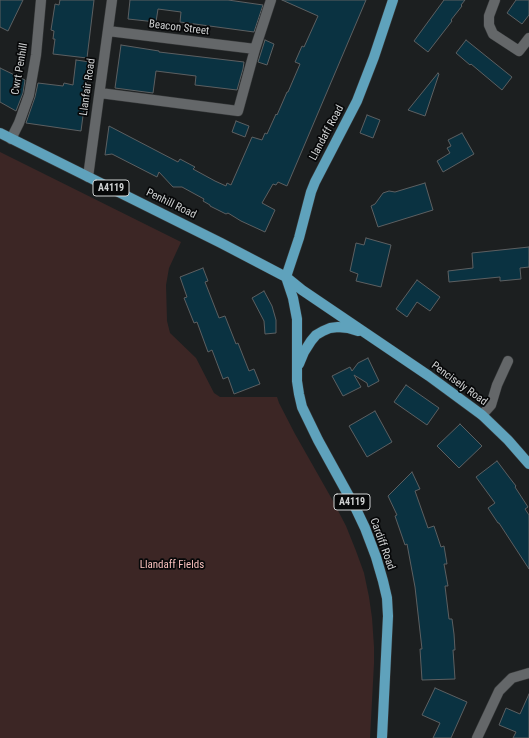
<!DOCTYPE html>
<html>
<head>
<meta charset="utf-8">
<style>
	body { margin:0 }
	canvas { display:block; background:#1c1f20 }
</style>
</head>
<body>
<canvas width="529" height="738"></canvas>
<script>
const ctx = document.querySelector('canvas').getContext('2d');
ctx.lineJoin = 'round';
function fill(path, color) {
  ctx.fillStyle = color;
  ctx.fill(path, 'evenodd');
}
function toPath(rows) {
  const path = new Path2D();
  for (const r of rows) {
    path.moveTo(r[0], r[1]);
    for (let i = 2; i < r.length; i += 2) path.lineTo(r[i], r[i + 1]);
  }
  return path;
}
function stroke(path, color, width, dash) {
  ctx.strokeStyle = color;
  ctx.lineWidth = width;
  ctx.lineCap = dash ? 'butt' : 'round';
  ctx.setLineDash(dash || []);
  ctx.stroke(path);
}
function write(font, color, halo, rows, align = 'center') {
  ctx.font = font + ' "Roboto Condensed",sans-serif';
  ctx.lineWidth = 3.5;
  ctx.setLineDash([]);
  ctx.textBaseline = 'middle';
  ctx.strokeStyle = halo;
  ctx.fillStyle = color;
  for (const [text, x, y, turn = 0] of rows) {
    ctx.save();
    ctx.translate(x, y);
    ctx.rotate((+turn || 0) * Math.PI / 180);
    ctx.textAlign = isNaN(turn) ? turn : align;
    if (halo) ctx.strokeText(text, 0, 0);
    ctx.fillText(text, 0, 0);
    ctx.restore();
  }
}
const green = toPath([
	[0,152,181,242,169,268,166,285,167,321,170,333,196,358,214,393,220,397,277,397,279,403,295,434,333,501,346,526,356,551,364,573,369,597,372,618,374,647,374,663,370,738,0,738]
]);
const building = toPath([
	[0,0,23,0,8,31,0,27,0,0],
	[60,0,94,0,87,58,53,54,55,39,53,39,54,31,51,30,55,4,59,5,60,0],
	[130,0,228,0,263,5,254,32,180,22,181,12,158,9,156,22,128,19,130,0],
	[282,0,366,0,287,186,278,182,276,185,273,184,262,203,275,210,265,232,241,221,228,213,226,214,210,206,210,205,203,201,204,199,182,187,173,187,159,172,157,177,112,154,105,155,109,126,178,162,180,159,195,167,193,169,215,181,226,186,227,183,231,185,252,137,262,140,265,133,267,134,276,114,277,115,287,92,288,92,300,64,295,62,302,46,304,47,318,16,282,0],
	[444,0,465,0,461,5,462,6,451,20,452,21,428,52,414,41,444,0],
	[516,0,529,0,529,15,522,24,507,13,516,0],
	[265,40,274,44,267,65,258,62,265,40],
	[466,40,512,77,502,90,471,64,470,65,456,53,466,40],
	[121,45,159,51,159,52,244,62,243,69,237,90,195,85,196,76,156,71,153,93,115,88,121,45],
	[76,60,90,62,81,131,26,123,35,97,38,83,63,86,64,83,73,85,76,60],
	[0,68,25,80,23,93,16,111,0,102,0,68],
	[438,73,439,74,425,116,408,110,438,73],
	[367,115,380,120,373,138,360,133,367,115],
	[236,121,249,126,245,137,232,132,236,121],
	[462,133,474,154,443,172,437,161,450,153,447,148,451,146,448,140,462,133],
	[425,183,433,210,378,227,371,206,375,204,383,193,389,191,395,192,425,183],
	[366,238,391,245,381,287,356,281,358,274,350,271,356,243,364,245,366,238],
	[529,247,529,267,520,268,521,279,500,281,500,277,449,282,448,271,473,268,472,253,529,247],
	[203,268,208,281,205,282,219,318,225,316,236,344,238,343,249,371,254,369,260,384,234,394,228,377,223,379,212,350,208,352,197,322,194,323,184,298,187,297,180,277,203,268],
	[417,280,440,297,430,311,417,302,407,317,396,309,417,280],
	[264,291,272,306,276,320,276,333,265,334,264,321,252,298,264,291],
	[368,358,379,381,368,387,367,383,354,375,361,387,343,396,332,376,350,367,352,371,358,363,368,358],
	[406,385,439,408,427,425,394,402,406,385],
	[375,411,392,442,367,457,349,426,375,411],
	[460,424,482,446,459,468,437,446,460,424],
	[497,461,509,477,516,486,515,487,528,507,525,509,529,515,529,569,499,523,498,523,488,508,495,503,476,477,497,461],
	[412,472,420,489,415,491,428,528,434,526,441,547,444,546,447,564,444,564,448,586,445,586,449,619,452,619,454,634,455,650,453,650,455,679,422,680,420,649,422,649,415,587,407,544,405,545,395,516,397,515,388,496,412,472],
	[435,688,467,702,451,738,433,738,440,723,422,715,435,688],
	[529,694,529,738,513,738,516,732,499,725,506,708,520,714,529,694]
]);
const minor = toPath([
	[495,0,489,16,489,25,493,34,519,51,529,38],
	[108,31,255,49],
	[100,93,238,111,255,49,271,0],
	[11,139,19,123,29,95,36,55,41,0],
	[88,177,112,0],
	[482,415,491,405,497,385,508,361],
	[477,738,499,691,512,678,529,673]
]);
const major = toPath([
	[0,133,221,243,286,277,302,290,429,376,482,415,508,440,529,464],
	[286,277,293,298,297,319,297,381,299,394,302,407,318,440,356,509,365,528,376,557,383,581,387,598,388,616,382,738],
	[286,277,299,238,311,192,315,182,357,101,374,57,393,0],
	[299,364,304,352,311,341,316,335,323,331,330,328,338,327,348,328,358,331]
]);
const shields = [
	[111,188,36],
	[352,502,36]
];
const shieldNames = [
	["A4119",111,188],
	["A4119",352,502]
];
const streetNames = [
	["Beacon Street",179,28,7],
	["Cwrt Penhill",20,69,-80],
	["Llanfair Road",88,87,-82],
	["Llandaff Road",327,133,-62],
	["Penhill Road",171,204,26],
	["Pencisely Road",459,384,36],
	["Cardiff Road",382,544,70]
];
const parkNames = [
	["Llandaff Fields",172,565]
];
fill(green, '#3c2625');
fill(building, '#0a3241');
stroke(building, '#5c5f61', 1);
stroke(minor, '#37393a', 11);
stroke(major, '#37393a', 11);
stroke(minor, '#646769', 10);
stroke(major, '#5fa2bc', 10);
for (const [x, y, w] of shields) {
  const box = new Path2D();
  box.roundRect(x - w / 2, y - 8, w, 16, 3);
  ctx.fillStyle = '#070809';
  ctx.fill(box);
  stroke(box, '#d0d2d3', 1);
}
write('bold 10px', '#d0d2d3', null, shieldNames);
write('11px', '#d0d2d3', '#070809', streetNames);
write('11px', '#f8c0bd', '#070809', parkNames);
</script>
</body>
</html>
